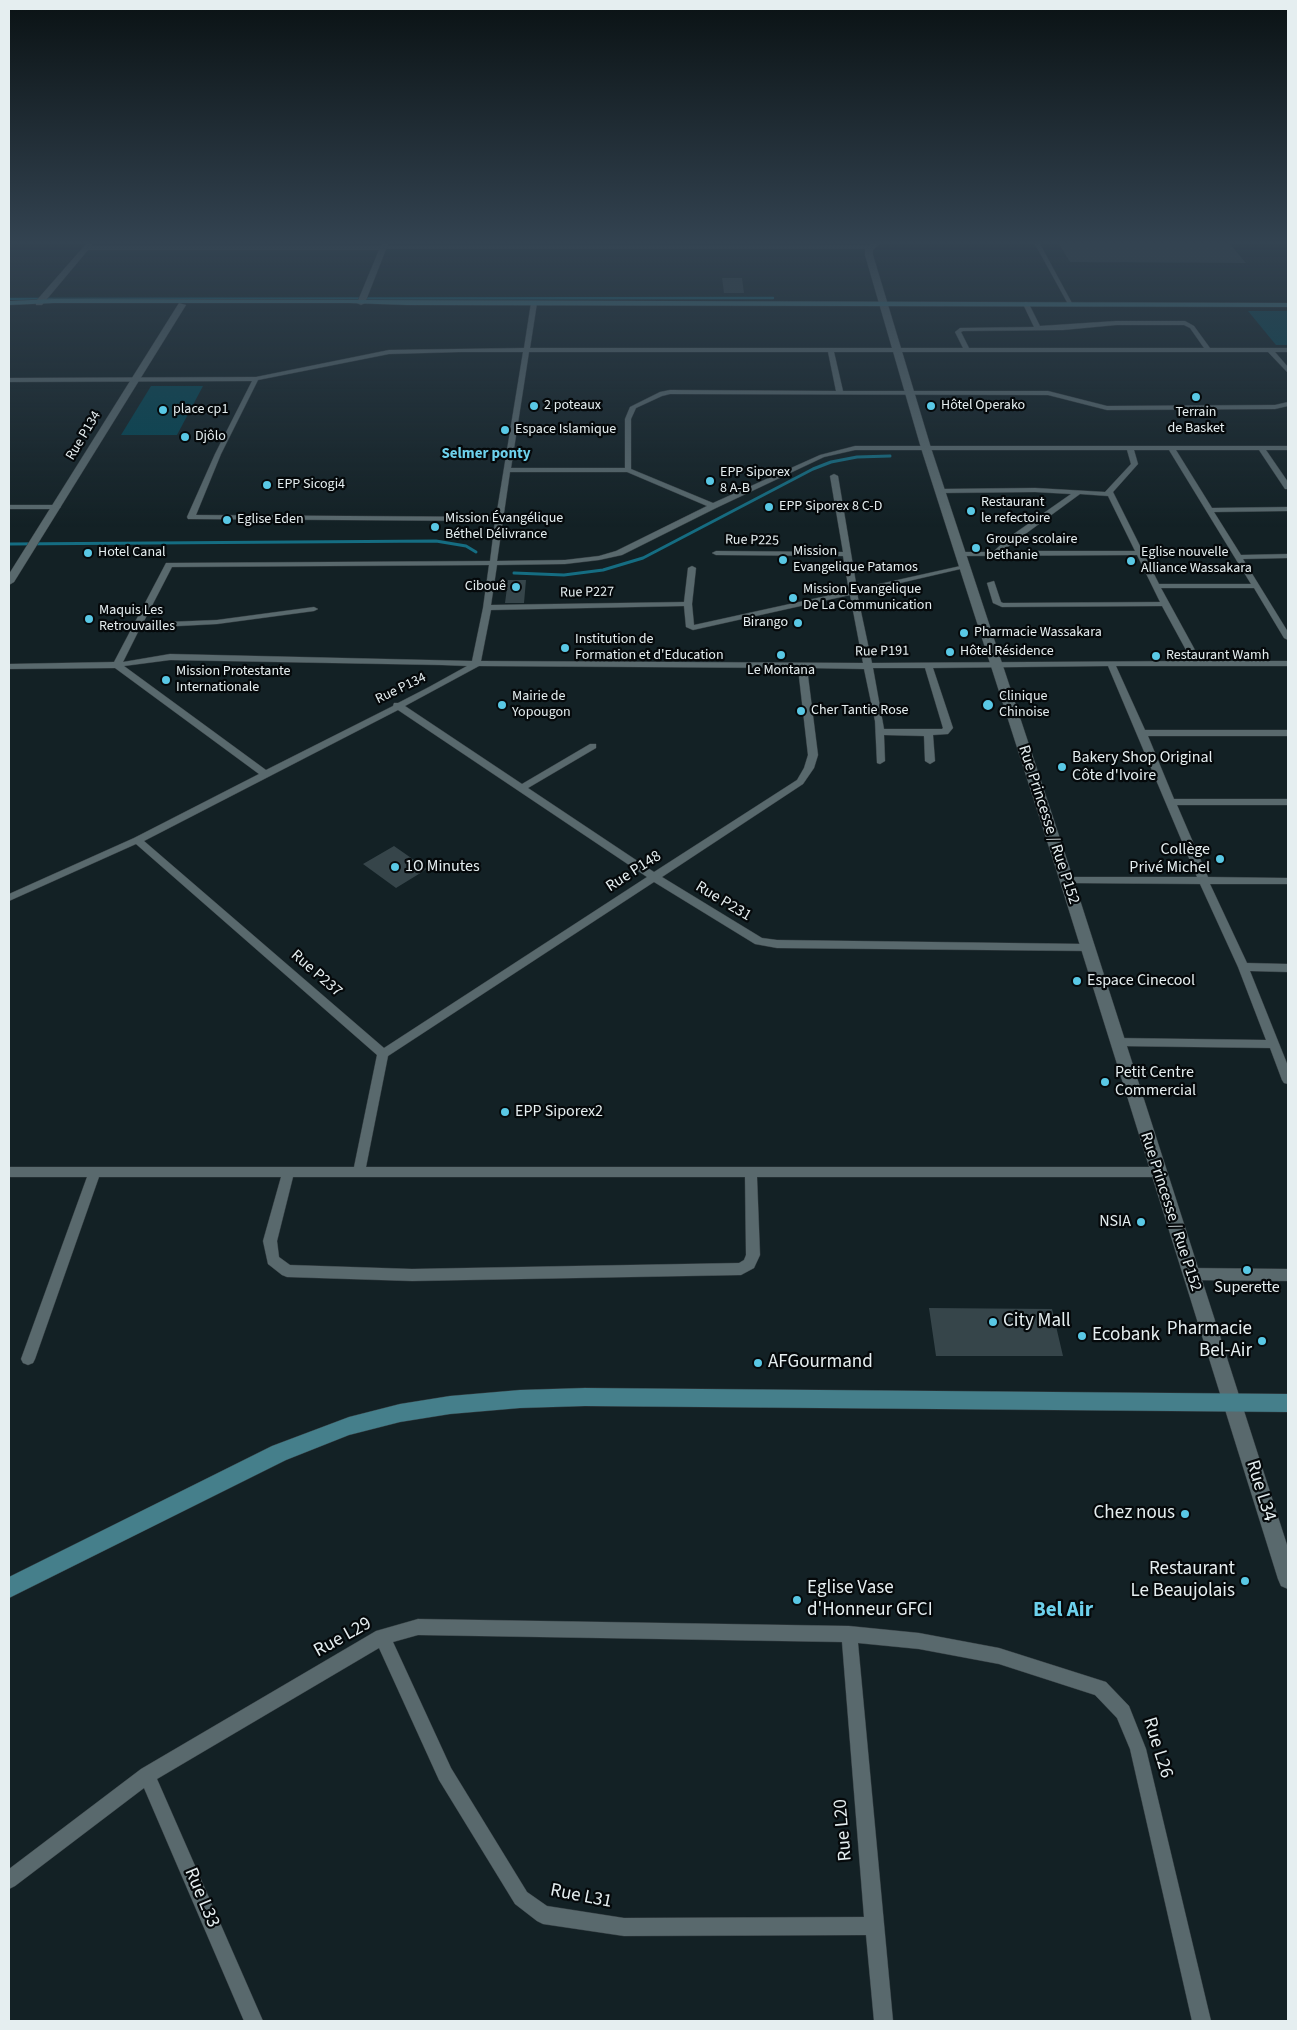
<!DOCTYPE html>
<html>
<head>
<meta charset="utf-8">
<style>
	body { margin:0 }
	#map { position:relative; width:1297px; height:2030px; overflow:hidden; background:#132125; font-family:"Source Sans 3",sans-serif }
	canvas { display:block }
	.frame { position:absolute; inset:0; border:10px solid #e5eef0; pointer-events:none }
</style>
</head>
<body>
<div id="map">
<canvas width="1297" height="2030"></canvas>
<div class="frame"></div>
</div>
<script>
const ctx = document.querySelector('canvas').getContext('2d');
ctx.lineJoin = 'round';
function fill(path, color) {
  ctx.fillStyle = color;
  ctx.fill(path, 'evenodd');
}
function toPath(rows) {
  const path = new Path2D();
  for (const r of rows) {
    path.moveTo(r[0], r[1]);
    for (let i = 2; i < r.length; i += 2) path.lineTo(r[i], r[i + 1]);
  }
  return path;
}
function stroke(path, color, width, dash) {
  ctx.strokeStyle = color;
  ctx.lineWidth = width;
  ctx.lineCap = dash ? 'butt' : 'round';
  ctx.setLineDash(dash || []);
  ctx.stroke(path);
}
function write(font, color, halo, rows, align = 'center') {
  ctx.font = font + ' "Source Sans 3",sans-serif';
  ctx.lineWidth = 4.5;
  ctx.setLineDash([]);
  ctx.textBaseline = 'middle';
  ctx.strokeStyle = halo;
  ctx.fillStyle = color;
  for (const [text, x, y, turn = 0] of rows) {
    ctx.save();
    ctx.translate(x, y);
    ctx.rotate((+turn || 0) * Math.PI / 180);
    ctx.textAlign = isNaN(turn) ? turn : align;
    if (halo) ctx.strokeText(text, 0, 0);
    ctx.fillText(text, 0, 0);
    ctx.restore();
  }
}
const green = toPath([
	[1248,311,1288,311,1288,345,1276,345],
	[151,386,203,386,177,435,121,435]
]);
const streamFar1 = toPath([
	[9,299,773,298]
]);
const stream = toPath([
	[9,544,436,541,466,546,476,552],
	[514,573,564,575,603,570,643,558,813,469,831,462,857,457,890,456]
]);
const building = toPath([
	[1059,244,1230,244,1246,263,1070,262],
	[722,278,742,278,744,293,724,293],
	[508,580,526,580,524,603,505,603],
	[394,846,427,869,396,888,363,864],
	[929,1308,1052,1309,1063,1356,936,1356]
]);
const minor = toPath([
	[1035,244,1040,244,1073,305,1068,304,1035,244],
	[383,246,871,245,874,247,871,249,381,249,383,246],
	[534,301,537,303,530,348,963,348,955,332,960,328,1034,327,1023,304,1026,302,1029,304,1040,326,1116,321,1185,321,1194,326,1210,348,1288,348,1288,352,1275,352,1288,367,1288,373,1268,352,834,352,843,391,1048,391,1107,406,1275,405,1288,402,1288,406,1275,409,1107,410,1048,395,670,394,662,396,636,408,631,419,631,469,713,503,820,455,855,446,1288,446,1288,450,1266,450,1288,482,1288,489,1285,489,1259,450,1176,450,1212,508,1288,507,1288,511,1214,512,1241,555,1288,554,1288,558,1243,559,1288,632,1288,640,1284,638,1254,588,1161,588,1201,661,1288,661,1288,666,1116,666,1145,730,1288,730,1288,736,1148,736,1174,799,1288,799,1288,805,1177,805,1208,877,1288,878,1288,884,1210,884,1247,963,1288,964,1288,972,1250,971,1288,1066,1288,1084,1284,1083,1282,1080,1270,1048,1117,1046,1113,1045,1111,1042,1113,1039,1117,1038,1266,1040,1238,967,1200,884,1067,883,1062,880,1067,877,1197,877,1108,666,933,668,953,728,948,734,933,735,935,761,930,764,925,761,924,736,884,735,885,761,880,764,877,763,875,721,864,669,807,668,818,755,814,768,803,784,662,877,762,938,777,940,1087,944,1091,945,1092,948,1091,951,777,948,755,944,654,882,388,1056,366,1167,1158,1167,1162,1168,1164,1172,1162,1176,1158,1177,757,1177,760,1255,754,1268,741,1275,412,1281,287,1277,282,1275,268,1264,263,1241,281,1177,99,1177,35,1359,33,1363,28,1365,23,1363,21,1359,87,1177,9,1177,9,1167,354,1167,377,1055,136,844,9,901,9,894,134,838,259,774,115,668,9,669,9,664,114,662,166,563,490,561,495,521,188,519,187,517,215,454,252,381,9,382,9,378,256,377,389,350,524,348,531,303,534,301],
	[1116,325,1184,325,1190,328,1204,348,969,348,961,332,963,331,1063,330,1116,325],
	[460,352,523,352,496,517,196,515,221,454,258,380,389,354,460,352],
	[529,352,828,352,836,391,670,390,660,392,630,407,625,419,625,468,511,468,529,352],
	[855,450,1127,450,1131,464,1105,492,1035,488,940,489,936,491,940,493,1035,492,1071,494,1008,538,993,552,961,552,957,554,961,556,1137,555,1160,602,1003,603,1001,602,994,581,987,583,993,603,1002,607,1162,606,1192,661,872,663,857,593,969,567,965,565,857,589,838,476,834,474,830,476,843,552,716,551,712,553,716,555,843,556,849,591,694,625,692,604,696,568,692,566,688,568,684,602,491,605,497,565,565,564,599,560,622,555,716,508,824,457,855,450],
	[1134,450,1169,450,1251,584,1159,584,1113,492,1138,464,1134,450],
	[510,472,627,472,707,506,616,551,599,556,565,560,497,561,510,472],
	[1080,494,1108,496,1135,551,1002,551,1080,494],
	[489,565,483,608,472,661,170,654,123,662,140,628,217,624,314,611,318,609,314,607,217,620,143,623,172,567,489,565],
	[850,595,863,663,481,661,491,610,684,606,686,627,693,630,850,595],
	[170,660,442,665,467,666,429,687,398,703,394,703,393,706,266,770,124,666,170,660],
	[479,666,798,668,808,755,804,768,797,780,654,872,528,788,596,748,596,744,590,744,522,784,405,706,479,666],
	[873,668,925,668,943,728,942,729,884,729,873,668],
	[398,710,647,877,384,1048,144,841,398,710],
	[293,1177,745,1177,746,1255,744,1260,739,1263,412,1269,290,1265,279,1257,277,1241,293,1177],
	[9,505,57,505,61,507,57,509,9,509,9,505],
	[1190,1268,1288,1269,1288,1281,1190,1280,1185,1278,1183,1274,1185,1270,1190,1268],
	[418,1619,849,1626,919,1633,999,1648,1106,1682,1129,1706,1146,1749,1211,2021,1192,2021,1130,1749,1117,1718,1095,1695,999,1664,919,1649,858,1643,893,2021,874,2021,866,1935,624,1936,543,1924,537,1921,515,1904,439,1780,379,1648,157,1779,263,2021,244,2021,144,1788,15,1886,9,1889,9,1869,141,1769,376,1631,418,1619],
	[418,1635,842,1642,864,1917,624,1918,547,1906,527,1892,451,1768,393,1642,418,1635]
]);
const tertiary = toPath([
	[86,244,92,244,91,246,381,246,382,244,388,244,365,303,361,305,357,303,379,250,88,250,42,305,36,305,36,301,86,244],
	[872,244,879,244,873,250,873,255,931,448,1071,872,1288,1548,1288,1589,1281,1586,1278,1579,1057,872,921,448,865,255,865,249,872,244],
	[179,303,186,305,14,582,9,585,9,574,179,303]
]);
const secondary = toPath([
	[54,299,1288,303,1288,307,407,305,349,303,54,303,9,305,9,301,54,299],
	[585,1388,1288,1394,1288,1412,585,1406,520,1408,450,1414,400,1422,349,1435,286,1460,9,1598,9,1577,272,1446,349,1417,400,1404,450,1396,520,1390,585,1388]
]);
const markers = [
	[1196,397,5,"#59c8e5"],
	[534,406,5,"#59c8e5"],
	[931,406,5,"#59c8e5"],
	[163,410,5,"#59c8e5"],
	[505,430,5,"#59c8e5"],
	[185,437,5,"#59c8e5"],
	[710,481,5,"#59c8e5"],
	[267,485,5,"#59c8e5"],
	[769,507,5,"#59c8e5"],
	[971,511,5,"#59c8e5"],
	[227,520,5,"#59c8e5"],
	[435,527,5,"#59c8e5"],
	[976,548,5,"#59c8e5"],
	[88,553,5,"#59c8e5"],
	[783,560,5,"#59c8e5"],
	[1131,561,5,"#59c8e5"],
	[516,587,5,"#59c8e5"],
	[793,598,5,"#59c8e5"],
	[89,619,5,"#59c8e5"],
	[798,623,5,"#59c8e5"],
	[964,633,5,"#59c8e5"],
	[565,648,5,"#59c8e5"],
	[950,652,5,"#59c8e5"],
	[781,655,5,"#59c8e5"],
	[1156,656,5,"#59c8e5"],
	[166,680,5,"#59c8e5"],
	[502,705,5,"#59c8e5"],
	[988,705,6,"#59c8e5"],
	[801,711,5,"#59c8e5"],
	[1062,767,5,"#59c8e5"],
	[1220,859,5,"#59c8e5"],
	[395,867,5,"#59c8e5"],
	[1077,981,5,"#59c8e5"],
	[1105,1082,5,"#59c8e5"],
	[505,1112,5,"#59c8e5"],
	[1141,1222,5,"#59c8e5"],
	[1247,1270,5,"#59c8e5"],
	[993,1322,5,"#59c8e5"],
	[1082,1336,5,"#59c8e5"],
	[1262,1341,5,"#59c8e5"],
	[758,1363,5,"#59c8e5"],
	[1185,1514,5,"#59c8e5"],
	[1245,1581,5,"#59c8e5"],
	[797,1600,5,"#59c8e5"]
];
const farPoinames = [
	["2 poteaux",544,406],
	["Hôtel Operako",941,406],
	["place cp1",173,410],
	["Terrain",1196,413,"center"],
	["de Basket",1196,429,"center"],
	["Espace Islamique",515,430],
	["Djôlo",195,437],
	["EPP Siporex",720,473],
	["8 A-B",720,489],
	["EPP Sicogi4",277,485],
	["Restaurant",981,503],
	["le refectoire",981,519],
	["EPP Siporex 8 C-D",779,507],
	["Mission Évangélique",445,519],
	["Béthel Délivrance",445,535],
	["Eglise Eden",237,520],
	["Groupe scolaire",986,540],
	["bethanie",986,556],
	["Mission",793,552],
	["Evangelique Patamos",793,568],
	["Hotel Canal",98,553],
	["Eglise nouvelle",1141,553],
	["Alliance Wassakara",1141,569],
	["Cibouê",506,587,"right"],
	["Mission Evangelique",803,590],
	["De La Communication",803,606],
	["Maquis Les",99,611],
	["Retrouvailles",99,627],
	["Birango",788,623,"right"],
	["Pharmacie Wassakara",974,633],
	["Institution de",575,640],
	["Formation et d'Education",575,656],
	["Hôtel Résidence",960,652],
	["Restaurant Wamh",1166,656],
	["Le Montana",781,671,"center"],
	["Mission Protestante",176,672],
	["Internationale",176,688],
	["Mairie de",512,697],
	["Yopougon",512,713],
	["Clinique",999,697],
	["Chinoise",999,713],
	["Cher Tantie Rose",811,711]
];
const farStreetnames = [
	["Rue P134",84,436,-59],
	["Rue P225",752,541,1],
	["Rue P227",587,593,-1],
	["Rue P191",882,652,-1],
	["Rue P134",401,689,-26]
];
const farNeighbourhoodnames = [
	["Selmer ponty",486,455]
];
const poiNames = [
	["Bakery Shop Original",1072,758],
	["Côte d'Ivoire",1072,776],
	["Collège",1210,850,"right"],
	["Privé Michel",1210,868,"right"],
	["1O Minutes",405,867],
	["Espace Cinecool",1087,981],
	["Petit Centre",1115,1073],
	["Commercial",1115,1091],
	["EPP Siporex2",515,1112],
	["NSIA",1131,1222,"right"],
	["Superette",1247,1288,"center"]
];
const streetNames = [
	["Rue Princesse / Rue P152",1048,825,72],
	["Rue P148",634,872,-33],
	["Rue P231",723,902,31],
	["Rue P237",316,974,41],
	["Rue Princesse / Rue P152",1170,1212,72]
];
const nearPoinames = [
	["City Mall",1003,1322],
	["Pharmacie",1252,1330,"right"],
	["Bel-Air",1252,1352,"right"],
	["Ecobank",1092,1336],
	["AFGourmand",768,1363],
	["Chez nous",1175,1514,"right"],
	["Restaurant",1235,1570,"right"],
	["Le Beaujolais",1235,1592,"right"],
	["Eglise Vase",807,1589],
	["d'Honneur GFCI",807,1611]
];
const nearStreetnames = [
	["Rue L34",1260,1491,73],
	["Rue L29",343,1638,-29],
	["Rue L26",1157,1748,73],
	["Rue L20",844,1830,-95],
	["Rue L31",581,1897,11],
	["Rue L33",201,1898,67]
];
const nearNeighbourhoodnames = [
	["Bel Air",1063,1611]
];
fill(green, '#014553');
stroke(streamFar1, '#156d82', 2.5);
stroke(stream, '#156d82', 3);
fill(building, '#36454a');
stroke(minor, '#333c40', 1);
stroke(tertiary, '#333c40', 1);
stroke(secondary, '#333c40', 1);
fill(minor, '#59696d');
fill(tertiary, '#59696d');
fill(secondary, '#457f8b');
const sky = ctx.createLinearGradient(0, 0, 0, 528);
sky.addColorStop(0, '#0a1214');
sky.addColorStop(0.46, '#334351');
sky.addColorStop(1, '#33435100');
ctx.fillStyle = sky;
ctx.fillRect(0, 0, 1297, 528);
for (const [x, y, r, color] of markers) {
  const dot = new Path2D();
  dot.arc(x, y, r, 0, 2 * Math.PI);
  ctx.fillStyle = color;
  ctx.fill(dot);
  stroke(dot, '#05090b', 2);
}
write('14px', '#e5eef0', '#05090b', farPoinames, 'left');
write('14px', '#e5eef0', '#05090b', farStreetnames);
write('bold 15px', '#6dd0eb', '#05090b', farNeighbourhoodnames);
write('16px', '#e5eef0', '#05090b', poiNames, 'left');
write('16px', '#e5eef0', '#05090b', streetNames);
write('19px', '#e5eef0', '#05090b', nearPoinames, 'left');
write('19px', '#e5eef0', '#05090b', nearStreetnames);
write('bold 21px', '#6dd0eb', '#05090b', nearNeighbourhoodnames);
</script>
</body>
</html>
